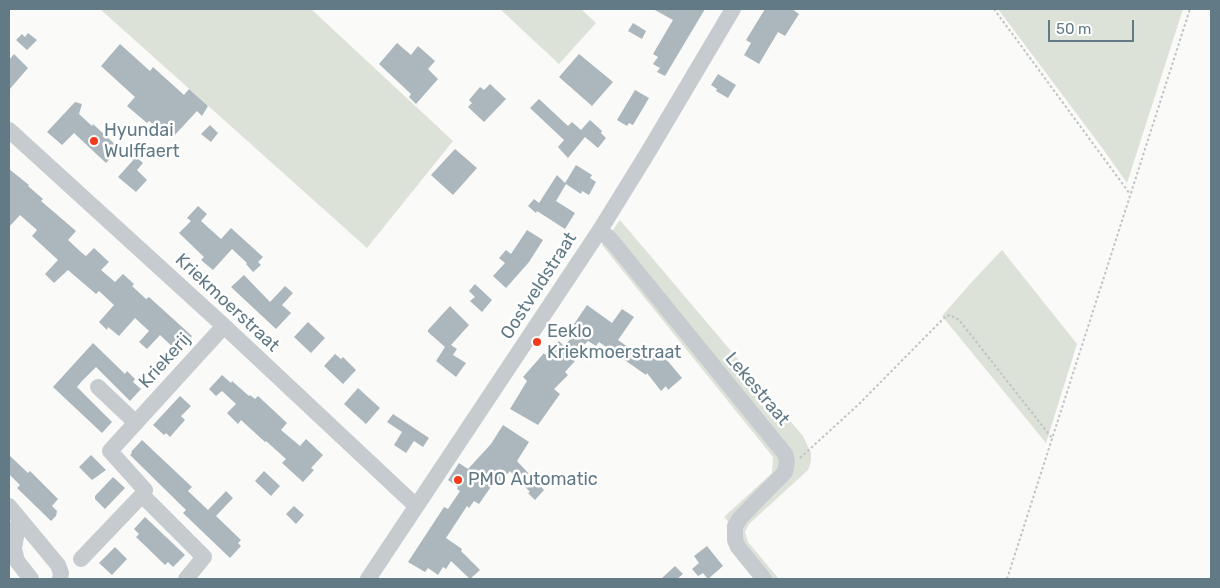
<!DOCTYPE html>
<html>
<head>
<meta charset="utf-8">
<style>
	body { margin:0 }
	#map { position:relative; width:1220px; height:588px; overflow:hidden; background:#fafaf8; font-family:Rubik,sans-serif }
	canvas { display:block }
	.frame { position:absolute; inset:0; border:10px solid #627a86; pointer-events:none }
	.scale { position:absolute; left:1048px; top:20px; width:86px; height:22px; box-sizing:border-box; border:2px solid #627a86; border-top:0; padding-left:6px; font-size:15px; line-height:18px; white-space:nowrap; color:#627a86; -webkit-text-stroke:4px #fff; paint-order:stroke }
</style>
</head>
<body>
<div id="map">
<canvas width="1220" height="588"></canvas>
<div class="frame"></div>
<div class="scale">50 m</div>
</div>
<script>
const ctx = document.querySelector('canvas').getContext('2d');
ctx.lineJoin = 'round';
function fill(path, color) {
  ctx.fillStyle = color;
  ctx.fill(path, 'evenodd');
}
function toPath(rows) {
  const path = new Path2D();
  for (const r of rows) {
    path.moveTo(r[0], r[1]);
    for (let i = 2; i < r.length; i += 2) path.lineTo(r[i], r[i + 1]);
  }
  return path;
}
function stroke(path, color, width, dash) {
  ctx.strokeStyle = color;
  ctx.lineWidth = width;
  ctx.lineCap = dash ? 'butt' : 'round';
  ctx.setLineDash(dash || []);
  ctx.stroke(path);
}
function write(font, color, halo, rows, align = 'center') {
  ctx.font = font + ' Rubik,sans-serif';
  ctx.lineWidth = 5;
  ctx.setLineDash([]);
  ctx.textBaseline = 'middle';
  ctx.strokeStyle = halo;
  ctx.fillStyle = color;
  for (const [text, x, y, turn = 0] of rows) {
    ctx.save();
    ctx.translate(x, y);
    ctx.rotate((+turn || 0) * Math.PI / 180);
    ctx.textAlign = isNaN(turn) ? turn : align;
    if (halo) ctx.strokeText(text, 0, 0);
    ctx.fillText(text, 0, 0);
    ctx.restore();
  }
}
const green = toPath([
	[100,9,311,9,453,141,367,248],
	[500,9,581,9,596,23,559,64],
	[998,9,1183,9,1127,183,1103,149],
	[620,220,803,436,811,453,811,461,808,470,749,524,745,532,748,542,779,579,769,579,742,543,743,522,781,465,729,522,724,517,772,473,773,457,602,245],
	[1002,250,1077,344,1046,443,942,316,969,285]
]);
const building = toPath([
	[653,9,705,9,665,76,657,72,660,68,653,64,658,57,653,54,673,20],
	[765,9,792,9,799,14,785,36,778,32,759,64,744,55,751,43,746,40],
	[633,23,646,31,642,39,628,31],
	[28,33,37,40,27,50,16,40,22,34,25,37],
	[397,43,411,55,418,46,435,61,428,69,438,79,416,104,409,97,411,94,379,64],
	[120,44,150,71,153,67,184,95,189,89,208,106,202,116,197,111,172,138,160,127,159,129,149,121,147,123,127,106,135,97,101,66],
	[14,54,28,68,9,90,9,60],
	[579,54,613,82,592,106,559,77],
	[718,74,736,85,728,98,716,91,717,89,711,85],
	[490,84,506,99,484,122,468,107,472,103,469,100,480,87,484,90],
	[635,90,649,98,633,125,629,123,627,126,617,120],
	[539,99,568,126,572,122,581,130,590,120,602,131,601,133,606,138,598,148,585,137,568,158,558,147,564,140,530,108],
	[75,102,82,104,79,114,92,126,93,124,119,148,106,163,74,133,62,145,47,132],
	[210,125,218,133,211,142,201,134],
	[455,149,477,168,453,195,431,175],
	[136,157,143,163,137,170,147,180,136,192,118,177],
	[576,165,592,175,590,178,596,182,589,195,582,191,581,194,566,184,556,201,575,213,565,229,537,211,536,213,528,206,534,199,539,203,557,175,565,183],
	[9,169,29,185,28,186,43,199,41,201,76,231,68,240,82,253,86,256,94,248,109,262,101,270,115,282,123,274,134,284,132,286,146,299,149,297,192,336,178,352,160,335,147,349,139,342,149,331,135,318,119,336,108,327,107,330,99,322,114,305,99,291,96,294,68,270,54,283,45,274,58,260,32,236,37,230,20,215,9,227],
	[198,206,207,214,201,221,221,239,231,228,263,257,258,262,261,265,253,272,246,264,247,263,232,249,213,270,201,260,204,257,179,233,191,221,187,218],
	[527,230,543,240,529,262,506,288,493,276,505,263,499,258,506,250,511,254],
	[244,275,270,302,285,286,293,293,282,305,291,313,276,329,231,287],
	[475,284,492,300,482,312,470,301,475,297,469,291],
	[587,305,612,323,622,309,634,317,618,340,642,357,655,346,682,378,668,390,666,386,661,391,647,373,646,375,599,342,596,346,588,341,571,358,575,361,565,372,568,375,554,389,560,394,538,425,510,409,527,381,523,377,544,353,545,355,559,341,564,346,578,331,572,327],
	[450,306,469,325,451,345,457,349,453,355,466,363,456,377,436,361,445,347,428,332,428,330],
	[308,322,325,338,311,353,294,337],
	[93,343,125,374,127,371,135,379,133,382,141,389,130,401,96,367,82,381,77,387,112,422,102,433,53,387],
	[335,354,341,359,343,357,356,370,343,384,324,366],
	[222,375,231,383,232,381,249,396,250,395,255,399,258,396,287,423,281,430,300,446,306,439,323,455,311,468,314,470,303,482,282,463,286,459,266,441,265,442,241,420,238,424,227,413,236,404,222,391,216,396,209,389],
	[358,388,380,408,366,424,344,404],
	[180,396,191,406,181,416,185,420,170,437,166,433,164,435,153,425],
	[393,414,429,438,423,447,414,441,406,453,394,445,402,432,387,422],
	[503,425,529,442,517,461,544,490,535,500,528,493,530,492,510,471,500,482,497,478,479,504,474,501,469,508,467,506,446,538,462,549,461,551,480,570,470,579,451,561,446,569,443,567,438,575,428,568,425,572,408,562,444,507,448,509,460,491,457,489,458,487,448,480,459,463,468,469,491,444],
	[142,440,192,487,188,491,208,510,226,491,233,498,216,516,241,540,238,543,241,546,230,558,183,513,186,510,130,455,132,453,131,452],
	[9,455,28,473,30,471,58,499,52,506,57,511,56,516,51,521,17,488,20,485,9,474],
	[91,455,106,470,92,480,79,467],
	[264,471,280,486,271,496,255,481],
	[113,477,125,488,105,509,95,499,95,496],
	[294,506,304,515,296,524,286,514],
	[145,517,185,555,173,567,168,562,165,565,136,537,139,534,134,529],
	[707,546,723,566,708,579,703,573,698,576,692,569,699,563,694,556],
	[115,547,127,559,112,575,99,563],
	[675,566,683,574,677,579,661,579]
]);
const path = toPath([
	[994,9,1130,194],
	[800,458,859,404,946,316,950,315,959,320,1052,438],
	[1007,579,1190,9]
]);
const minor = toPath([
	[9,130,224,326,416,506],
	[600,230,612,241,785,454,787,461,785,472,740,518,735,526,735,540,738,547,764,579],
	[98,387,136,423],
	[142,495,204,557,186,579],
	[9,506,58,565,61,573,60,579],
	[19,518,14,549,17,561,31,579],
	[81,559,142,495,145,490,110,451,224,326],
	[368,579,600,230,647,154,733,9]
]);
const markers = [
	[94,141,5,"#f5391c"],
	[537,342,5,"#f5391c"],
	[458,480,5,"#f5391c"]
];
const poiNames = [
	["Hyundai",104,131],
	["Wulffaert",104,152],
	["Eeklo",547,332],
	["Kriekmoerstraat",547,353],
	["PMO Automatic",468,480]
];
const streetNames = [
	["Oostveldstraat",539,286,-57],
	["Kriekmoerstraat",227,303,43],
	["Kriekerij",165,361,-48],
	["Lekestraat",757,389,50]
];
fill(green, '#dce2d8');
fill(building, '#abb7bd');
stroke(path, '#bfc3c5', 2, [2.5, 2.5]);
stroke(minor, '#c5cbce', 16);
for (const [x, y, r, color] of markers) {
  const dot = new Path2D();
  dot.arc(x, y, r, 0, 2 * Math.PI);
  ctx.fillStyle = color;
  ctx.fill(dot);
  stroke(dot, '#fff', 2);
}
write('18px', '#627a86', '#fff', poiNames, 'left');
write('18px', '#627a86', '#fff', streetNames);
</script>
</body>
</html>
